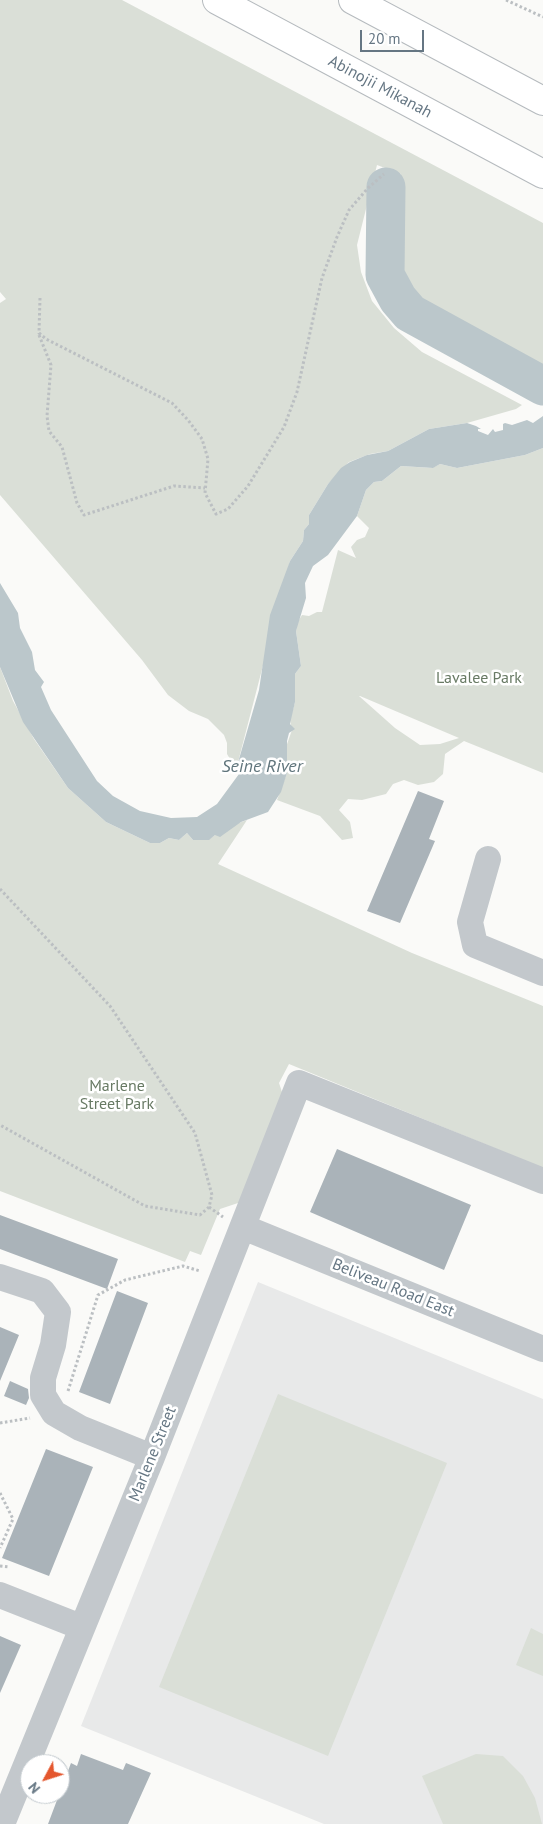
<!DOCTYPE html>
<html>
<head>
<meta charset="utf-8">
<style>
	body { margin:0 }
	#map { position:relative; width:543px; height:1824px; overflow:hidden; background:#fafaf8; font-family:"PT Sans",sans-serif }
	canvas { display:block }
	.north { position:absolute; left:20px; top:1754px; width:50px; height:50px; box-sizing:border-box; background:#fff; border:1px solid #c1c8cd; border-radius:50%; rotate:230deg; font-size:14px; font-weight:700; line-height:20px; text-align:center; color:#657683 }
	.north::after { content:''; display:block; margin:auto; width:18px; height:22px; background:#e4572e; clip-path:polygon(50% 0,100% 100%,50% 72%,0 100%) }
	.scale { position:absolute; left:360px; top:30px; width:64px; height:22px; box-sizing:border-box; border:2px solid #657683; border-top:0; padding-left:6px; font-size:15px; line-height:18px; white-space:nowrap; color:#657683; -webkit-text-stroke:4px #fff; paint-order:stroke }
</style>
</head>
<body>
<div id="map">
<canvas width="543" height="1824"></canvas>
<div class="north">N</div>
<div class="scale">20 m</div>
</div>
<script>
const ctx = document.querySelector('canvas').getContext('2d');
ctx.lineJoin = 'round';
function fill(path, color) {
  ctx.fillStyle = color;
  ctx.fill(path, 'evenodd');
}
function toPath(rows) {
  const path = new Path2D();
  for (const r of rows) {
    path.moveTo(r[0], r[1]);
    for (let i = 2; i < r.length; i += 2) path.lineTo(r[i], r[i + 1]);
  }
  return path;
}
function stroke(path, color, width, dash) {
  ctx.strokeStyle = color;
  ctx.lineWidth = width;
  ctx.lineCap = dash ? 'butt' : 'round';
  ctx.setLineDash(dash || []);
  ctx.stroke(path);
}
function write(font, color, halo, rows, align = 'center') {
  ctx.font = font + ' "PT Sans",sans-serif';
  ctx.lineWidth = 5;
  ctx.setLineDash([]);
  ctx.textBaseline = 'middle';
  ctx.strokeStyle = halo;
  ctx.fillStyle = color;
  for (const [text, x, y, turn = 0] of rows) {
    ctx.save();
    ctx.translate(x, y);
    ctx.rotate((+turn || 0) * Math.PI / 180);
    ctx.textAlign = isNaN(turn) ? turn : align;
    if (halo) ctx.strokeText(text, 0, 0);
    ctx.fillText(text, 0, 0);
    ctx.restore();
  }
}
const built = toPath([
	[258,1282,543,1399,543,1824,324,1824,81,1726]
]);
const green = toPath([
	[0,0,122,0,543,223,543,382,535,375,413,310,395,287,389,274,392,186,401,187,401,174,377,165,357,245,361,272,372,301,394,328,422,352,522,405,516,409,467,423,429,429,388,451,370,454,349,462,328,484,309,515,309,524,304,530,303,541,290,561,237,766,239,774,227,754,227,743,224,735,208,719,189,711,168,695,142,660,0,495,0,303,6,299,0,292],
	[543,448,543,773,464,741,445,754,443,774,434,782,418,785,404,780,393,784,386,794,362,800,348,799,339,810,350,822,353,838,342,840,320,816,277,800,287,773,286,747,292,730,290,720,295,702,295,674,301,666,296,631,297,623,302,615,309,616,317,612,322,612,338,550,356,558,351,547,357,540,365,537,369,528,357,516,366,490,374,482,382,481,401,466,432,468,440,464,457,468,525,455],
	[359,696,360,696,459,738,440,744,420,745,395,728],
	[0,667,13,701,34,739,68,788,106,822,150,843,160,843,169,838,179,840,187,833,193,840,208,840,215,835,222,835,236,824,247,820,218,864,412,953,543,1006,543,1168,289,1064,279,1083,283,1095,241,1202,220,1209,201,1255,190,1251,185,1262,0,1191],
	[278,1394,447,1463,328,1756,159,1687],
	[531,1628,543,1634,543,1676,516,1665],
	[476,1754,503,1756,523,1776,535,1798,542,1824,443,1824,422,1776]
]);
const water = toPath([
	[543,416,543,448,525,455,457,468,440,464,433,468,401,466,382,481,374,482,366,490,357,516,328,555,313,566,305,583,306,598,296,631,301,666,295,674,295,702,290,724,295,729,289,733,287,741,287,773,281,792,268,812,241,822,220,837,215,835,209,840,193,840,187,833,179,840,169,838,160,843,150,843,106,822,68,788,23,722,0,667,0,583,18,613,20,628,32,652,35,670,44,682,41,687,51,710,97,781,113,796,140,811,171,818,197,817,217,804,239,774,237,766,259,690,270,615,290,561,303,541,304,530,309,524,309,515,328,484,341,468,350,462,367,455,388,451,429,429,467,423,476,426,481,429,478,429,478,431,488,435,493,429,495,432,503,430,503,424,505,423,512,425,527,420,533,423]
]);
const river = toPath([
	[386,187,385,275,398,299,410,313,543,386]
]);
const building = toPath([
	[418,791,444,801,429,839,435,841,400,923,367,911],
	[337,1149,471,1205,444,1270,310,1212],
	[0,1215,118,1259,107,1289,0,1249],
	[117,1291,148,1303,110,1404,79,1392],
	[0,1327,19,1335,0,1381],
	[10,1381,28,1389,29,1398,26,1405,4,1396],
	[46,1449,93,1467,49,1576,2,1558],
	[0,1636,21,1645,0,1693],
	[81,1754,123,1770,126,1763,151,1773,128,1824,48,1824,71,1763,77,1766]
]);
const path = toPath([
	[506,0,543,17],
	[40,298,39,333,46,339,172,403,188,420,202,439,208,459,205,493,216,514,228,509,248,486,284,427,297,392,322,278,337,237,349,210,368,188,384,174],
	[39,335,51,365,47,416,49,431,62,447,77,503,84,515,174,486,205,488],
	[0,889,110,1006,195,1133,212,1195,209,1207,200,1215,145,1206,0,1125],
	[209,1207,223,1217],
	[68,1391,98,1295,125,1280,183,1266,200,1271],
	[0,1423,30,1418],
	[0,1493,13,1519,0,1548],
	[0,1566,9,1567]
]);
const minor = toPath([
	[488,859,470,922,475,945,543,973],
	[243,1227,543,1349],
	[0,1277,42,1291,58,1312,53,1345,43,1378,43,1395,54,1413,80,1428,152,1457],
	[0,1595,81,1627],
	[2,1824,152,1457,299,1083,543,1181]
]);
const major = toPath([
	[217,0,543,174],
	[353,0,543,101]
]);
const streetNames = [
	["Abinojii Mikanah",380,87,28],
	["Beliveau Road East",393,1288,22],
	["Marlene Street",153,1454,-68]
];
const parkNames = [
	["Lavalee Park",479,678],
	["Marlene",117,1086],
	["Street Park",117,1104]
];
const waterNames = [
	["Seine River",262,767]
];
fill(built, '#e8e9e9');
fill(green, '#dadfd7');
fill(water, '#bbc7cb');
stroke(river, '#bbc7cb', 39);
fill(building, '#aab3b9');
stroke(major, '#b5babe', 30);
stroke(path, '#bbbfc2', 3, [2.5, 2.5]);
stroke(minor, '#c3c8cc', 26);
stroke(major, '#fff', 28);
write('16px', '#657683', '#fff', streetNames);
write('16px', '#687a64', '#fff', parkNames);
write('italic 18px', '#60757c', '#fff', waterNames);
</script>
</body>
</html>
